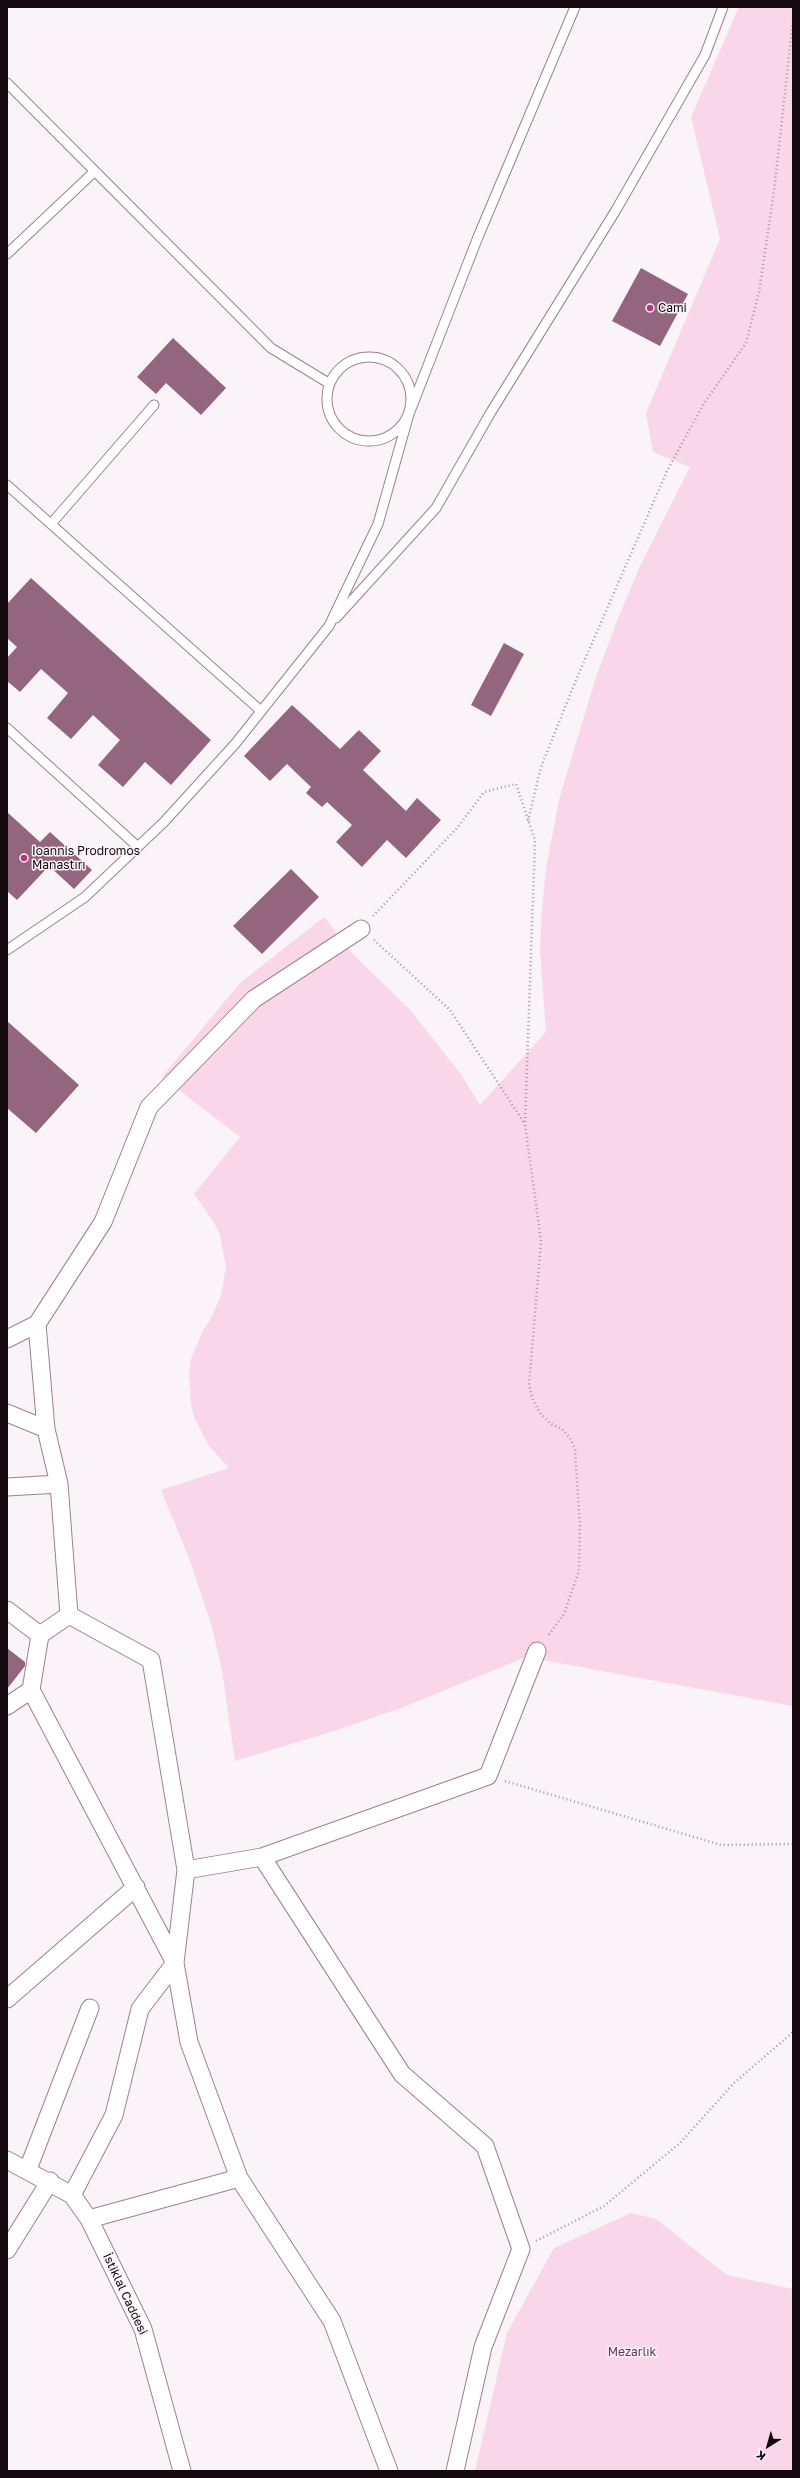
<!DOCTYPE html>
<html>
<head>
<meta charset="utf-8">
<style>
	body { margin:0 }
	#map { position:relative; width:800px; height:2478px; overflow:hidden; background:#faf3f7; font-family:"Golos Text",sans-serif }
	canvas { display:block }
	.frame { position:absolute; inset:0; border:8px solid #14090f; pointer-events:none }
	.north { position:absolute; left:748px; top:2426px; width:40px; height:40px; -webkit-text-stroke:3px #faf3f7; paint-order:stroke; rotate:217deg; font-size:11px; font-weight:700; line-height:16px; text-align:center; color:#14090f }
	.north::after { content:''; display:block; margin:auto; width:14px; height:18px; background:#14090f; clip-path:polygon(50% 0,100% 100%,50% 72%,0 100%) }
</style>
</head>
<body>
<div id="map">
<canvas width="800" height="2478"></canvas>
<div class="frame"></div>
<div class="north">K</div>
</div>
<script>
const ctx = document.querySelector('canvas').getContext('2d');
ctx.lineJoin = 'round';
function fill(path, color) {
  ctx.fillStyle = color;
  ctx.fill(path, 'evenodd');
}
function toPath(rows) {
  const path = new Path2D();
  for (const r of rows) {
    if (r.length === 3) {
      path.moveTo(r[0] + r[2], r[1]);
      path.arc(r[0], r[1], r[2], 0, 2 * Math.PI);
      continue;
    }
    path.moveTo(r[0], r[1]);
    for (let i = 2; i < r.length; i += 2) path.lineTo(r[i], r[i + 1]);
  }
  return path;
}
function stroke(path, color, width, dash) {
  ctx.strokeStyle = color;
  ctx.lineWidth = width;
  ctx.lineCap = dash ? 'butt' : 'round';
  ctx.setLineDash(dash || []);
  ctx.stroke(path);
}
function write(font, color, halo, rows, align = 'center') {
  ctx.font = font + ' "Golos Text",sans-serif';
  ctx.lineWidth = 3;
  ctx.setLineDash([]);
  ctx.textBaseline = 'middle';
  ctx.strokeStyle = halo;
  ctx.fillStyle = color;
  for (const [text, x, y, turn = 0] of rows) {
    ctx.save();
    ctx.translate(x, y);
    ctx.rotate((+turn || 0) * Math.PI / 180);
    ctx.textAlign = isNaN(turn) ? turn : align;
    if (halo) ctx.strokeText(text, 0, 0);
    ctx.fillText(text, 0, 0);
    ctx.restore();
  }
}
const green = toPath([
	[739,7,793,7,793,1706,526,1657,401,1708,337,1730,235,1761,222,1671,212,1627,189,1558,161,1490,229,1468,209,1446,195,1419,191,1405,189,1375,191,1359,203,1330,210,1320,221,1296,226,1267,220,1235,213,1221,194,1194,240,1137,162,1077,240,983,324,917,352,953,411,1011,460,1073,480,1105,546,1032,540,950,542,909,546,869,559,800,596,677,617,621,640,566,690,467,653,452,646,413,720,239,691,117],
	[631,2213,656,2219,727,2275,793,2289,793,2471,475,2471,507,2333,554,2248]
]);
const building = toPath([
	[641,268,688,294,660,346,612,321],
	[173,338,226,388,201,415,166,383,156,394,137,377],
	[31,578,211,740,171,785,145,762,123,787,98,765,120,740,93,715,71,739,47,718,68,693,41,669,20,692,7,681,7,658,17,647,7,638,7,604],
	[504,643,524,654,491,716,471,705],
	[292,705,340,749,359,730,381,751,363,770,406,811,417,798,441,820,406,858,387,840,362,867,336,842,352,825,327,802,322,807,306,793,311,787,287,764,270,781,244,756],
	[7,812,40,842,50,832,92,870,74,889,49,866,17,900,7,891],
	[291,869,319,897,262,954,233,926],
	[7,1021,79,1085,36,1133,7,1108],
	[7,1648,25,1662,25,1666,7,1689]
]);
const path = toPath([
	[528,821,541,767,576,680,667,471,703,405,746,343,759,292,774,191,793,20],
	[373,916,458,827,484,792,516,784,535,840,525,1124,541,1241,529,1385,533,1400,540,1413,551,1424,562,1429,570,1438,575,1449,580,1526,579,1571,564,1614,547,1637],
	[374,940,450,1010,525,1124],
	[505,1781,721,1845,793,1844],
	[536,2241,604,2206,680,2143,734,2083,793,2032]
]);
const lane = toPath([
	[7,83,271,348,330,384],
	[7,254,95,171],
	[369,399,42],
	[7,485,261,711],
	[51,524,154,405],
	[336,618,436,508,491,412,616,210,705,55,723,7],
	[7,728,138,847],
	[7,950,85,897,164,822,235,744,329,626,378,524,409,414,478,237,575,7]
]);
const street = toPath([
	[361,929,254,999,149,1107,103,1222,37,1324,46,1429,59,1484,69,1615,40,1635,31,1690,175,1963,189,2042,239,2178,332,2321,389,2471],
	[7,1339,37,1324],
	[7,1413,46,1429],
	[7,1487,59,1484],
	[7,1610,40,1635],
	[69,1615,151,1660,186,1870],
	[7,1706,31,1690],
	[262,1857,402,2074,485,2146,521,2249,483,2347,455,2471],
	[7,1999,136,1887],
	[7,2160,72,2195,89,2219,143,2329,182,2471],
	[28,2169,90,2008],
	[72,2195,114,2115,140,2009,175,1963,186,1870,262,1857,488,1776,537,1651],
	[89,2219,239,2178],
	[7,2250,50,2181]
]);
const markers = [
	[650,308,4,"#b23685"],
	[24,858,4,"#b23685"]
];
const poiNames = [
	["Cami",658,308],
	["Ioannis Prodromos",32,851],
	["Manastırı",32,865]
];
const streetNames = [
	["İstiklal Caddesi",125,2294,65]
];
const parkNames = [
	["Mezarlık",632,2352]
];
fill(green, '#f9d6e8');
fill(building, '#94657f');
stroke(lane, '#a07f90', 11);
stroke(street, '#a07f90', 19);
stroke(path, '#a39a9f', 2.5, [1, 3]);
stroke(lane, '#fff', 9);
stroke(street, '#fff', 17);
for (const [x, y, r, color] of markers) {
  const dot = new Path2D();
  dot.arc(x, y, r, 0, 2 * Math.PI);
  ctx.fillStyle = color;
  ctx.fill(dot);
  stroke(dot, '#faf3f7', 1.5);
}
write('12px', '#14090f', '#faf3f7', poiNames, 'left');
write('12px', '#14090f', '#faf3f7', streetNames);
write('12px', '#6d3055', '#faf3f7', parkNames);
</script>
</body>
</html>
